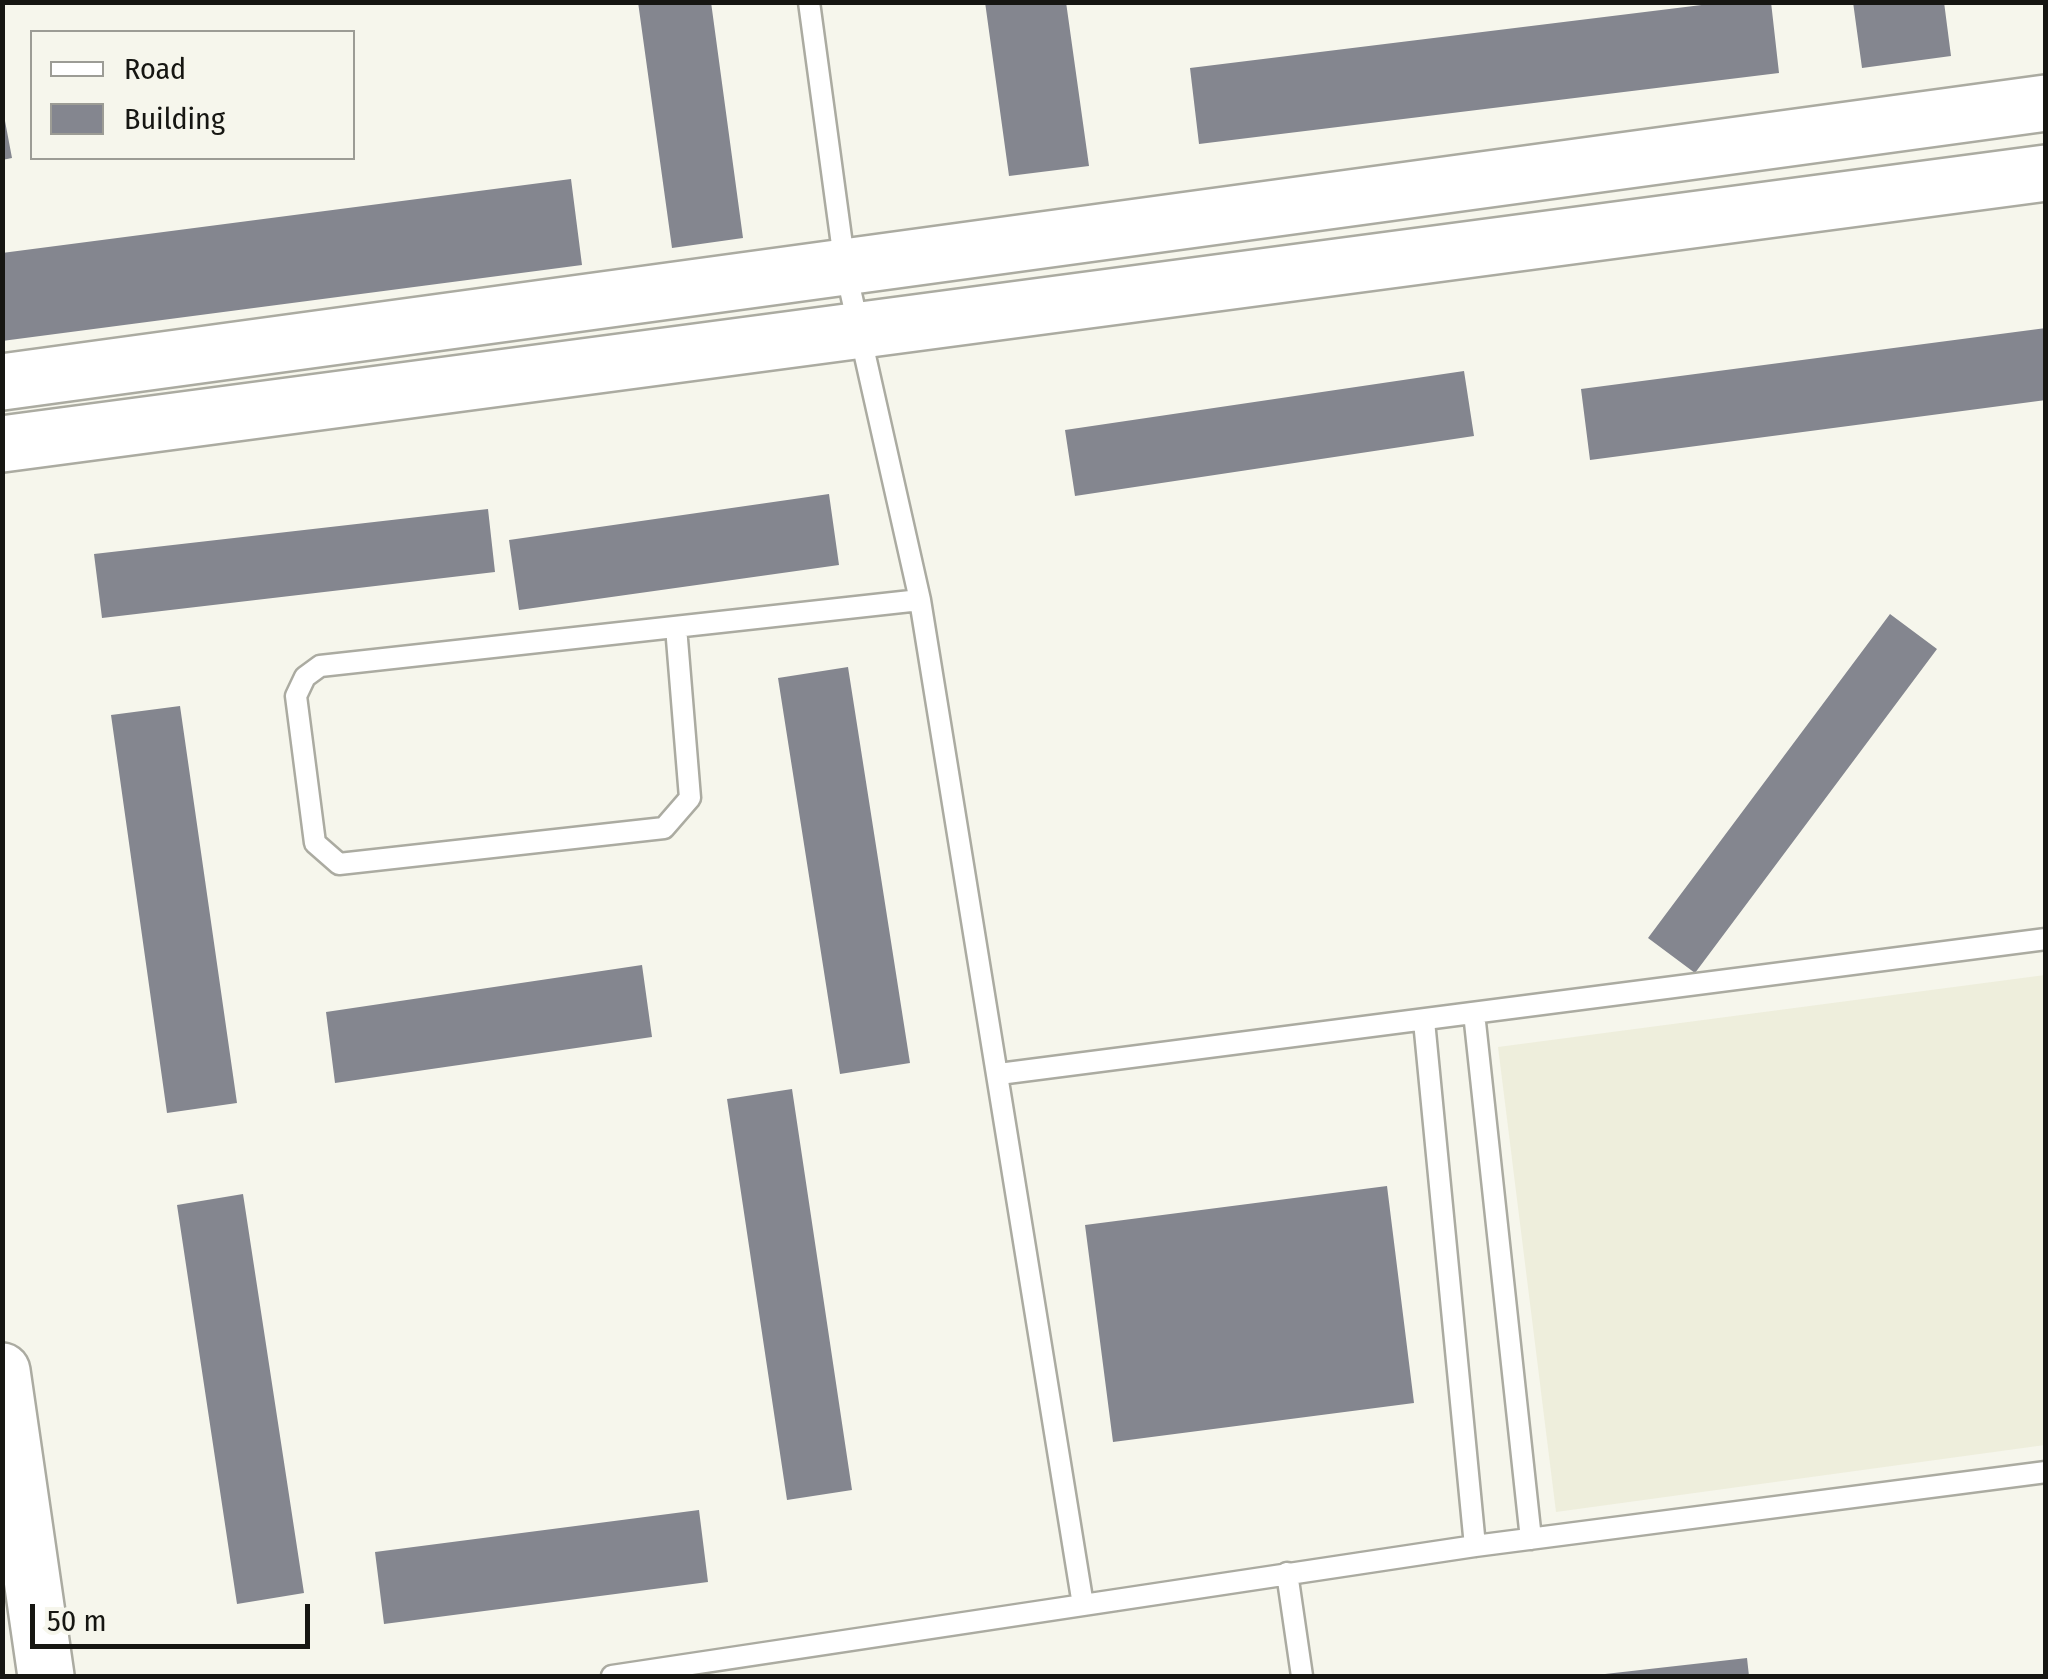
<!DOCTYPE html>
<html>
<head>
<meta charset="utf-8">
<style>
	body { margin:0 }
	#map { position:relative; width:2048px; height:1679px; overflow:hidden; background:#f6f6ec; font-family:"Fira Sans Condensed",sans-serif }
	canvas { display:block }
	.frame { position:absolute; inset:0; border:5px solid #161612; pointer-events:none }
	.legend { position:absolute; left:30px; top:30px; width:325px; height:130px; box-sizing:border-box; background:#f6f6ec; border:2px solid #9c9c95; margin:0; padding:12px 18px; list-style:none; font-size:30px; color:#161612 }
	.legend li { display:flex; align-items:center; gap:20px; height:50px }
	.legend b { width:50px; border:2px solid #9c9c95 }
	.scale { position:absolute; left:30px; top:1604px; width:280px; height:45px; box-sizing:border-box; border:5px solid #161612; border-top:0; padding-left:12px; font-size:30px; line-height:35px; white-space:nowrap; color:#161612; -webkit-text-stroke:8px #f6f6ec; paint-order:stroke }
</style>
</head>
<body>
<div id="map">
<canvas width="2048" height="1679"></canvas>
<div class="frame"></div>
<ul class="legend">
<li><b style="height:12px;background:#fff"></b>Road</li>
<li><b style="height:28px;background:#84868f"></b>Building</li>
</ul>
<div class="scale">50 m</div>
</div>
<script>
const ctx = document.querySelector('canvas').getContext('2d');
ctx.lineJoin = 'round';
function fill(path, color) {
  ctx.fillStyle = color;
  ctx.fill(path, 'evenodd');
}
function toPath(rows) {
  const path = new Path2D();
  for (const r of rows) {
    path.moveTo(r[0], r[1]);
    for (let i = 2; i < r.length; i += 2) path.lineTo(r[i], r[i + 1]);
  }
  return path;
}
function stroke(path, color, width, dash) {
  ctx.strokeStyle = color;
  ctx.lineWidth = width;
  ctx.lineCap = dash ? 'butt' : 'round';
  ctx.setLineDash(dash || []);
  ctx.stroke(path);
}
const built = toPath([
	[2045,975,2045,1445,1556,1512,1498,1047]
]);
const building = toPath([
	[638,2,711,2,743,238,672,248],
	[985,2,1066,2,1089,166,1009,176],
	[1726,2,1771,2,1779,73,1199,144,1190,68],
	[1853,2,1944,2,1951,56,1862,68],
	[2,105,12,158,2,160],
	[571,179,582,265,2,341,2,253],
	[2046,328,2046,400,1590,460,1581,389],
	[1464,371,1474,436,1075,496,1065,430],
	[829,494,839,565,519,610,509,540],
	[488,509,495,572,102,618,94,554],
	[1890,614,1937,649,1695,973,1648,938],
	[848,667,910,1063,840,1074,778,678],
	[180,706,237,1103,167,1113,111,715],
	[642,965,652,1037,335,1083,326,1012],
	[792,1089,852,1490,787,1500,727,1099],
	[1387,1186,1414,1403,1113,1442,1085,1225],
	[243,1194,304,1593,237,1604,177,1205],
	[699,1510,708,1582,384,1624,375,1552],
	[1747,1658,1749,1676,1606,1676,1605,1674]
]);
const lane = toPath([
	[809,2,845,267,920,600,1083,1605],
	[676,627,690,798,664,828,339,864,315,843,296,696,305,677,320,666,920,600],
	[1474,1013,1531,1539],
	[1424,1021,1475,1546],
	[999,1074,2046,939],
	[1287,1573,1302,1676],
	[612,1676,1475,1546,2046,1472]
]);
const secondary = toPath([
	[2,382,2046,103],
	[2,444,2046,173],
	[2,1371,46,1676]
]);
fill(built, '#eeeedc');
fill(building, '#84868f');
stroke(lane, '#ababa1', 25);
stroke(secondary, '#ababa1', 60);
stroke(lane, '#fff', 20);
stroke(secondary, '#fff', 55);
</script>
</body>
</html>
